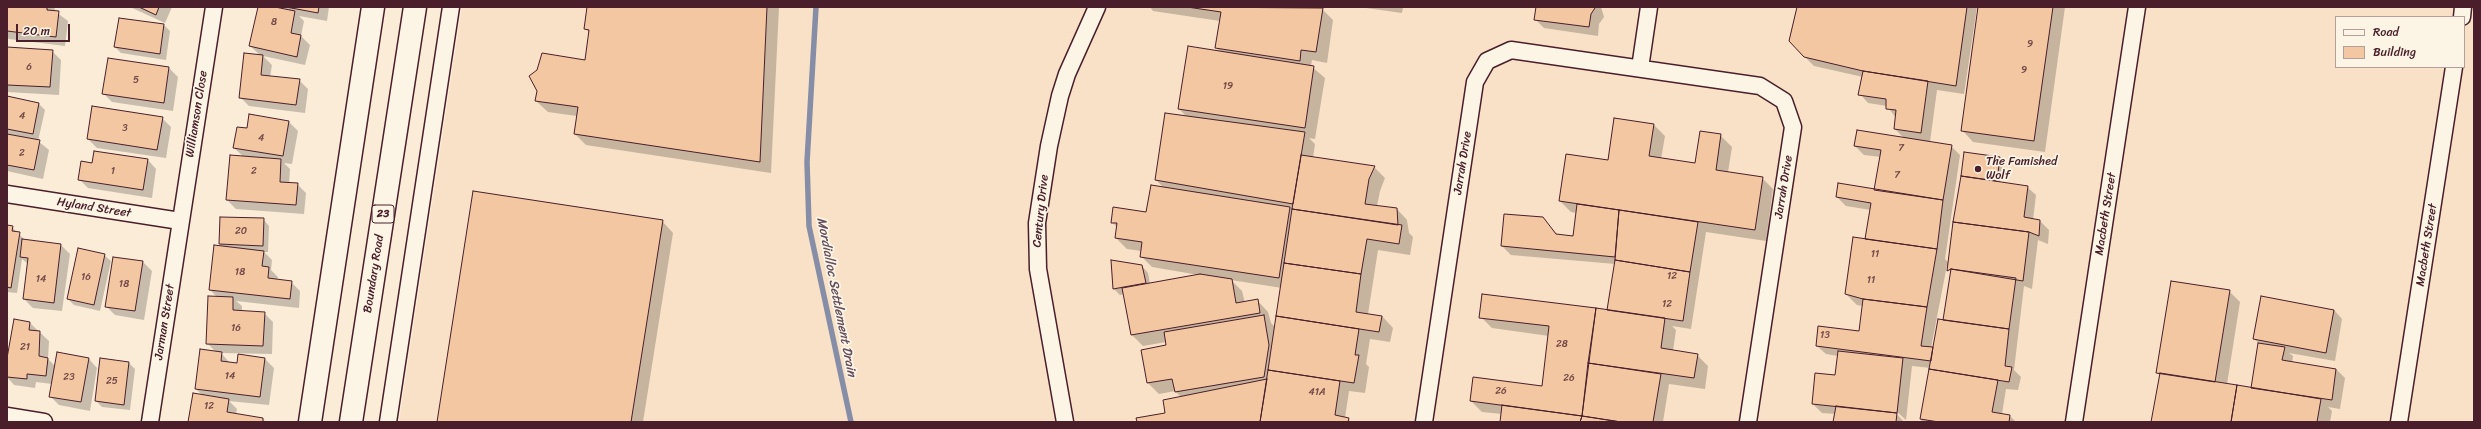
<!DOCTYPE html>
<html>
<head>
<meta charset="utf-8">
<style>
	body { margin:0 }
	#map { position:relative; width:2481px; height:429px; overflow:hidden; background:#faecd7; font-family:Sriracha,sans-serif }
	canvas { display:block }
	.frame { position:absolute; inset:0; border:8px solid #4a1f2b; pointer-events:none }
	.legend { position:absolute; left:2335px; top:16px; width:130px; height:52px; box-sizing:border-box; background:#fcf5e5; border:1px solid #b59f9b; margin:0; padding:5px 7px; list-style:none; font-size:12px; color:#4a1f2b }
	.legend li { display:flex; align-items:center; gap:8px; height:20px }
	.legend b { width:20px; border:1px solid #b59f9b }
	.scale { position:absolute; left:16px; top:24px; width:54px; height:18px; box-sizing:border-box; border:2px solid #4a1f2b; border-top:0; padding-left:5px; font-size:12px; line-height:14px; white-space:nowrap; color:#4a1f2b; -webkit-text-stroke:3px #fcf5e5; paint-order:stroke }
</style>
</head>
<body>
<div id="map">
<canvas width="2481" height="429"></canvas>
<div class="frame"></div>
<ul class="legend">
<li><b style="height:5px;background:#fcf5e5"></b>Road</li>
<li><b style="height:11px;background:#f2c7a1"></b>Building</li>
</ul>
<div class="scale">20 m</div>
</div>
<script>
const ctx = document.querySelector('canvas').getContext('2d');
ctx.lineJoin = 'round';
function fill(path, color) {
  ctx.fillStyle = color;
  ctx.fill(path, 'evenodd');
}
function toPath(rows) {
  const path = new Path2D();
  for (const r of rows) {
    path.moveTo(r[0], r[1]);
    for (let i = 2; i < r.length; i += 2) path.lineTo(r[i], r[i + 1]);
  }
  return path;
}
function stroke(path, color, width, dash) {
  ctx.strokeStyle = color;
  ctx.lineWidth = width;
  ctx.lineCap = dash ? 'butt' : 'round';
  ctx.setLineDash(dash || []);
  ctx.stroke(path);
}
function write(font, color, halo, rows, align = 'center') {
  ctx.font = font + ' Sriracha,sans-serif';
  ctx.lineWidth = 3.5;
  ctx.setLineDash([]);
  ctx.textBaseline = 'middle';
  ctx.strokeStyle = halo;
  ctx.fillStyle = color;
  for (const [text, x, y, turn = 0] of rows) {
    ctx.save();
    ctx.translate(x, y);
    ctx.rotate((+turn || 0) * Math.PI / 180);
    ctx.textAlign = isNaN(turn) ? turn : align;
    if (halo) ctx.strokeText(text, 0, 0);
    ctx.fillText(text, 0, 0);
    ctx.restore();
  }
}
const built = toPath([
	[462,7,2474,7,2474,422,399,422],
	[2336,17,2464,17,2464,67,2336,67]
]);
const shadow = toPath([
	[7,7,54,7,56,12,68,21,65,46,9,39,7,37],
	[130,7,172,7,165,23],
	[259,7,329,7,327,21,299,16,304,21,301,36,310,45,305,65,263,56,272,65,270,77,299,80,308,89,305,113,249,106,240,97,260,55,250,46],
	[580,7,779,7,771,173,586,145,575,134,577,116,548,112,536,101,538,90,586,61,590,33,585,28,588,8],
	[1150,7,1307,7,1322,9,1333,20,1327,63,1312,60,1311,66,1325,78,1315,139,1309,138,1315,144,1313,158,1374,167,1385,178,1380,191,1377,206,1396,208,1407,220,1409,233,1413,237,1410,255,1378,250,1368,314,1382,316,1393,328,1390,342,1370,339,1366,364,1369,367,1365,393,1349,391,1345,418,1352,422,1138,422,1167,414,1181,397,1175,391,1159,394,1148,383,1167,346,1166,342,1143,346,1132,335,1125,294,1120,295,1114,289,1142,266,1148,273,1150,284,1199,275,1152,267,1141,256,1141,251,1127,249,1116,238,1118,228,1112,222,1147,214,1164,188,1156,180,1187,117,1179,109,1221,52,1216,48,1220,21,1153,11],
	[1231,280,1282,288,1276,328,1271,323,1268,312,1257,300,1245,303,1242,291],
	[1359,7,1403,7,1402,13],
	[1537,7,1601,7,1604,17,1599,24,1598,36,1544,28,1535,19],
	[1798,7,1977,7,1964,94,1937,90,1930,142,1951,146,1960,155,1945,259,1949,263,1965,153,2000,158,2003,161,2000,182,2027,187,2036,195,2033,220,2040,221,2049,230,2048,244,2038,240,2032,289,2024,286,2014,370,2021,377,2018,390,2006,389,2002,414,2010,416,2016,422,1921,422,1931,368,1912,366,1906,420,1894,409,1893,410,1904,422,1834,422,1836,414,1822,413,1813,404,1836,376,1838,356,1826,354,1817,346,1860,332,1863,306,1857,305,1846,294,1866,240,1871,210,1846,206,1837,197,1875,191,1881,157,1864,155,1855,146,1905,139,1895,129,1896,118,1887,106,1868,103,1860,94,1863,77,1814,66,1805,57],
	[1947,265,1951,274,1944,322,1934,349,1931,348],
	[1979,7,2065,7,2045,152,1973,142,1962,130],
	[164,25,170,31,166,60,121,53,115,47],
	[7,48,52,51,61,60,59,95,7,92],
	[109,59,169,68,178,77,173,111,112,102,103,93],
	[7,97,39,104,45,110,38,141,49,150,43,179,7,171],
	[162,118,171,127,166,158,97,148,88,139],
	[289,122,298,131,292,164,284,163,290,169,289,184,297,184,306,193,304,214,236,209,227,200,244,157,234,148,248,130],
	[1654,125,1665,136,1661,159,1696,164,1720,135,1732,147,1728,172,1762,178,1773,189,1766,241,1706,232,1691,329,1672,326,1676,330,1673,351,1697,355,1708,366,1705,389,1669,384,1663,422,1501,422,1502,414,1482,412,1471,401,1543,387,1549,336,1492,328,1481,317,1611,312,1615,264,1511,255,1502,246,1542,218,1558,235,1574,237,1577,213,1571,212,1560,201],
	[148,160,156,169,152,198,88,188,79,179,93,164],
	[263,219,269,226,268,252,264,252,272,260,271,270,278,277,277,280,291,282,300,291,299,308,236,301,242,306,242,312,264,313,273,322,272,354,221,353,230,363,238,364,265,359,274,368,269,405,229,401,237,409,236,414,263,419,266,422,189,422,203,396,196,389,216,352,207,343,217,297,210,290,222,247,220,244],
	[662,221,673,233,643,422,438,422],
	[7,226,12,227,25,240,61,245,70,254,62,311,33,308,24,299,28,264,22,259,17,293,7,292],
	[104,255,111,261,100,311,74,305,68,299],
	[114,258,143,262,152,271,144,320,115,315,106,306],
	[2229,291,2240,302,2227,384,2252,388,2259,343,2254,339,2334,310,2342,319,2335,361,2289,353,2293,356,2292,363,2336,369,2345,378,2340,409,2328,407,2332,411,2330,422,2152,422,2160,376,2157,372],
	[30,323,49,341,48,359,55,366,89,359,97,368,90,411,59,405,50,396,52,384,36,382,35,388,14,385,7,377,7,367],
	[7,342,8,344,7,354],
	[129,363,135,369,130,410,102,407,96,401]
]);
const stream = toPath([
	[816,7,807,162,809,226,851,422]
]);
const building = toPath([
	[7,7,47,7,47,10,59,11,56,37,7,31,7,7],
	[139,7,159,7,156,15,139,7],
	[258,7,275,7,295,11,291,33,301,35,297,57,249,46,258,7],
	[286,7,319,7,318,13,286,7],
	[587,7,767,7,760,162,574,134,578,107,535,101,537,91,529,76,537,70,542,53,585,60,589,30,584,29,587,7],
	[1187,7,1323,8,1316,52,1301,50,1300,61,1215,48,1221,12,1187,7],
	[1536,7,1595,7,1595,8,1591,14,1589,27,1534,20,1536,7],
	[1797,7,1967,7,1956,86,1863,71,1804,57,1789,41,1797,7],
	[1978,7,2053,7,2034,141,1961,131,1978,7],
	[119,18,164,24,160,54,114,47,119,18],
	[1188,46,1314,66,1305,128,1178,109,1188,46],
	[7,47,53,50,50,87,7,85,7,47],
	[244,53,263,55,261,75,300,79,296,105,239,98,244,53],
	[108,58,169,67,164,103,102,94,108,58],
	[1863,71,1928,81,1921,133,1894,129,1896,110,1886,109,1886,99,1858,95,1863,71],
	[7,96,39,103,33,134,7,129,7,96],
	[92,106,163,117,157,150,87,139,92,106],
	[1165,113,1305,132,1293,204,1155,180,1165,113],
	[249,114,289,121,283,156,233,148,237,127,247,128,249,114],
	[1614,118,1654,124,1649,156,1695,163,1700,131,1721,134,1716,170,1763,177,1755,230,1559,201,1566,154,1608,160,1614,118],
	[1857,130,1952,145,1943,200,1874,190,1881,150,1854,146,1857,130],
	[7,134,40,140,34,170,7,165,7,134],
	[94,151,148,159,143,190,78,180,81,161,92,163,94,151],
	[1964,152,2000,157,1997,181,1961,176,1964,152],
	[230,155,281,159,280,182,298,183,296,205,226,200,230,155],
	[1301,155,1375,166,1369,179,1365,204,1397,208,1398,225,1292,209,1301,155],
	[1961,176,2028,186,2024,217,2040,220,2039,236,2029,232,1953,222,1961,176],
	[1838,183,1943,200,1937,249,1865,239,1871,203,1836,197,1838,183],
	[1151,185,1290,207,1279,278,1140,257,1142,242,1115,238,1117,223,1111,223,1113,207,1146,212,1151,185],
	[473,191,663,220,631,422,437,422,473,191],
	[1577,204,1619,210,1615,257,1501,246,1504,214,1543,217,1556,234,1573,236,1577,204],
	[1292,209,1402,225,1399,244,1367,239,1361,274,1284,263,1292,209],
	[1619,210,1698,222,1690,272,1615,260,1619,210],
	[220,217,264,218,263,246,219,244,220,217],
	[1953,222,2029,232,2023,281,1951,269,1947,271,1953,222],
	[7,225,13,226,12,231,20,232,11,288,7,287,7,225],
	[1853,237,1937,249,1927,307,1863,299,1845,294,1853,237],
	[22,239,61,244,54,303,23,299,28,258,20,257,22,239],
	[214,245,264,251,262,266,269,267,268,278,292,281,290,299,209,290,214,245],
	[78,248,105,254,94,305,67,299,78,248],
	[113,257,143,261,135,311,105,307,113,257],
	[1111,260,1142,265,1146,283,1113,289,1111,260],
	[1615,260,1690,272,1683,321,1607,310,1615,260],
	[1284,263,1361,274,1356,312,1382,316,1379,332,1276,316,1284,263],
	[1951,269,2016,278,2009,329,1943,320,1951,269],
	[1200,274,1232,279,1236,303,1258,299,1260,313,1131,335,1122,288,1200,274],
	[2171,281,2230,290,2215,382,2156,373,2171,281],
	[1482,294,1596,308,1582,416,1470,401,1473,377,1542,386,1549,326,1479,318,1482,294],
	[208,296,233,297,233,310,265,312,263,346,206,344,208,296],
	[2261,296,2334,310,2326,353,2253,339,2261,296],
	[1863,299,1927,307,1921,346,1933,347,1931,361,1816,346,1818,326,1859,331,1863,299],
	[1596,308,1665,318,1661,348,1698,354,1694,378,1588,363,1596,308],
	[1264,315,1269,345,1264,377,1175,392,1172,379,1147,383,1141,350,1166,345,1164,332,1264,315],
	[1276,316,1359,329,1355,355,1359,355,1354,383,1268,370,1276,316],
	[14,319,30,322,29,330,40,331,39,356,48,358,46,376,27,374,27,379,7,377,7,358,14,319],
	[1938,319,2009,329,2005,366,2012,367,2009,382,1929,369,1938,319],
	[2258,343,2285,347,2282,360,2336,369,2332,400,2251,388,2258,343],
	[200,349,222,352,221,361,237,363,238,354,265,358,260,397,195,389,200,349],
	[1838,351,1903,358,1897,413,1812,404,1815,373,1835,375,1838,351],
	[57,352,89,358,81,402,49,397,57,352],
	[100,358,129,362,124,405,95,401,100,358],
	[1588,363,1661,374,1653,422,1621,422,1582,416,1588,363],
	[1929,369,1998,380,1992,412,2010,415,2009,422,1939,422,1920,419,1929,369],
	[1268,370,1340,381,1335,415,1349,418,1348,422,1260,422,1268,370],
	[2160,373,2237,385,2231,422,2151,422,2160,373],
	[1267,379,1260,422,1137,422,1136,418,1165,413,1163,400,1267,379],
	[2237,385,2321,399,2317,422,2231,422,2237,385],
	[193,393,229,399,227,412,263,418,263,422,188,422,193,393],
	[1502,405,1582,416,1580,422,1500,422,1502,405],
	[1836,406,1897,413,1896,422,1833,422,1836,406],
	[1582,416,1621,422,1580,422,1582,416]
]);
const street = toPath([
	[2462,17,2463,7],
	[1640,68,1649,7],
	[7,194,180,221],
	[7,416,44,422],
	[150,422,214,7],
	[388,422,451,7],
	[1065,422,1038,269,1037,223,1049,146,1060,96,1067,74,1097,7],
	[1424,422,1475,82,1487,61,1511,50,1760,86,1784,101,1793,127,1748,422],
	[2074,422,2137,7],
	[2399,422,2454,67]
]);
const primary = toPath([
	[310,422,373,7],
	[351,422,415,7]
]);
const markers = [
	[1978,169,4,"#4a1f2b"]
];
const numberNames = [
	["8",274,22],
	["9",2030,44],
	["6",29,67],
	["9",2024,70],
	["5",136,80],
	["19",1228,86],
	["4",22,116],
	["3",125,128],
	["4",261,138],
	["7",1901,148],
	["2",22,153],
	["1",113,171],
	["2",254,171],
	["7",1897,175],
	["20",241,231],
	["11",1875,254],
	["18",240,272],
	["12",1672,276],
	["16",86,277],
	["14",41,279],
	["11",1871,280],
	["18",124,284],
	["12",1667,304],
	["16",236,328],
	["13",1825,335],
	["28",1562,344],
	["21",25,347],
	["14",230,376],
	["23",69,377],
	["26",1569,378],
	["25",112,381],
	["26",1501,391],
	["41A",1317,392],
	["12",209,406]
];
const shields = [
	[383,214,22]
];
const shieldNames = [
	["23",383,214]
];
const streetNames = [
	["Williamson Close",197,114,-81],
	["Jarrah Drive",1463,163,-81],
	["Jarrah Drive",1784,187,-81],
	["Hyland Street",94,208,9],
	["Century Drive",1041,211,-84],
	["Macbeth Street",2106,214,-81],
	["Macbeth Street",2427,245,-81],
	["Boundary Road",374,274,-81],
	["Jarman Street",165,322,-81]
];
const poiNames = [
	["The Famished",1986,162],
	["Wolf",1986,176]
];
const waterNames = [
	["Mordialloc Settlement Drain",836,297,79]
];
fill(built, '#f8e1c7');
fill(shadow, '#0003');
stroke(stream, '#868da6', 5.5);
fill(building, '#f2c7a1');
stroke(building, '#4a1f2b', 1);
stroke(street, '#4a1f2b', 19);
stroke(primary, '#4a1f2b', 25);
stroke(street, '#fcf5e5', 16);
stroke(primary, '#fcf5e5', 22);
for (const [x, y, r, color] of markers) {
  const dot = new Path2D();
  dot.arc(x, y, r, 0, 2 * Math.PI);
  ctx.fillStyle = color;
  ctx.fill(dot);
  stroke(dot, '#fcf5e5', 1.5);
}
write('10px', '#744948', null, numberNames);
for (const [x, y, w] of shields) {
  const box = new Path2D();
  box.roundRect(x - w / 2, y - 9, w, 18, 3);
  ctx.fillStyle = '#fcf5e5';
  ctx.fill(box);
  stroke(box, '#4a1f2b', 1);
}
write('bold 11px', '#4a1f2b', null, shieldNames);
write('12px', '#4a1f2b', '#fcf5e5', streetNames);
write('12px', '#4a1f2b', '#fcf5e5', poiNames, 'left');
write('italic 13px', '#634d5e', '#fcf5e5', waterNames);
</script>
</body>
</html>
